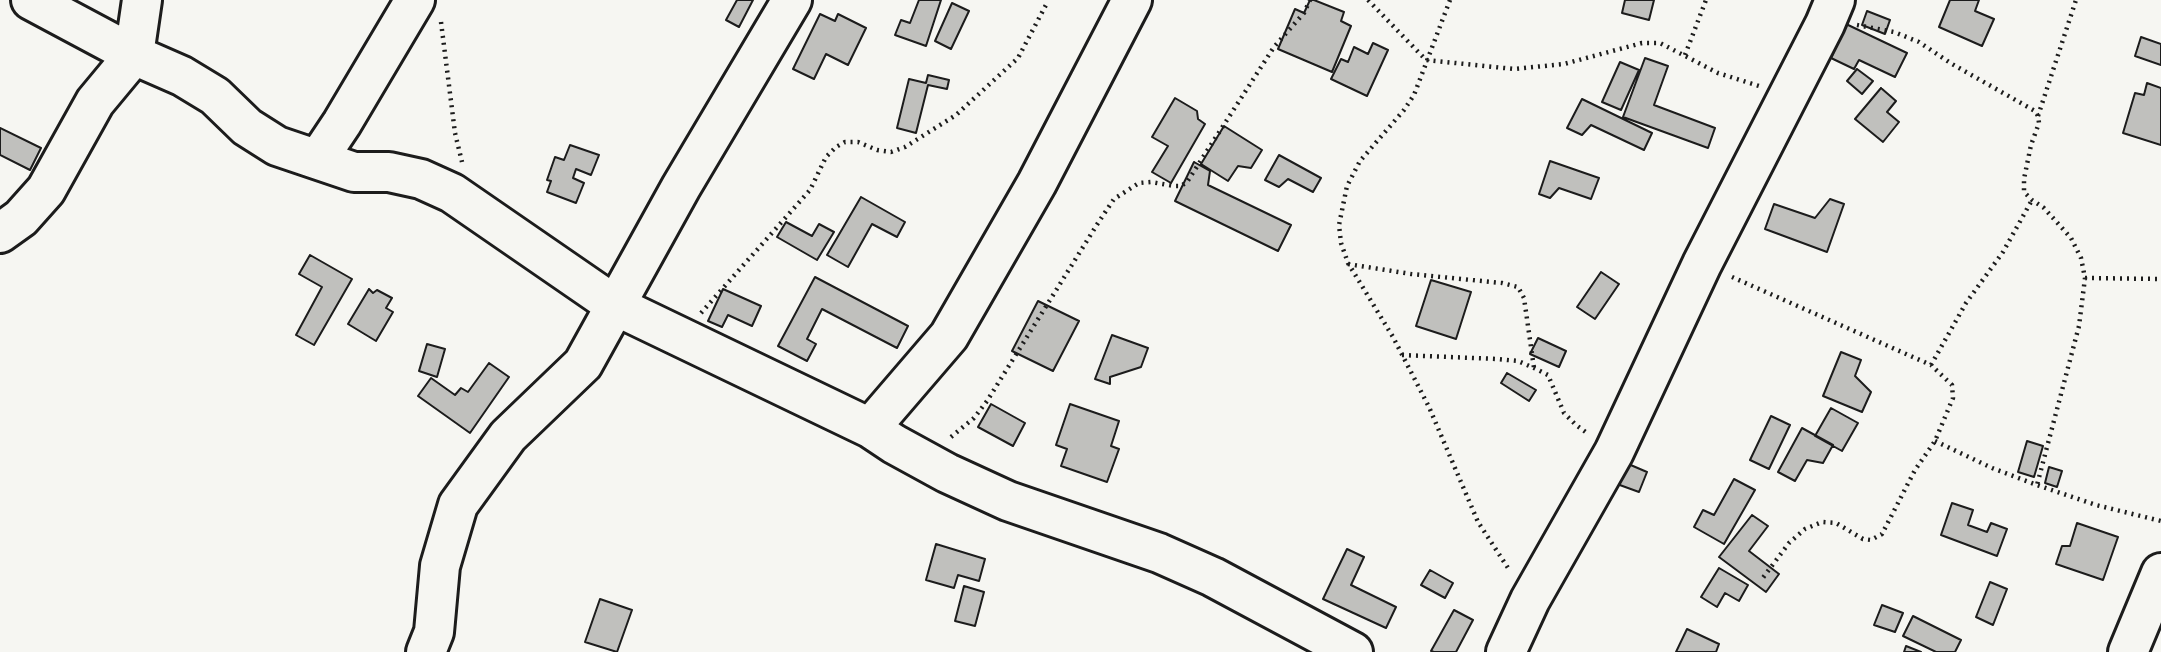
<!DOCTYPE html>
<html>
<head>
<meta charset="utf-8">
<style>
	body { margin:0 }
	canvas { display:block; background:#f6f6f2 }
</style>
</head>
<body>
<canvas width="2161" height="652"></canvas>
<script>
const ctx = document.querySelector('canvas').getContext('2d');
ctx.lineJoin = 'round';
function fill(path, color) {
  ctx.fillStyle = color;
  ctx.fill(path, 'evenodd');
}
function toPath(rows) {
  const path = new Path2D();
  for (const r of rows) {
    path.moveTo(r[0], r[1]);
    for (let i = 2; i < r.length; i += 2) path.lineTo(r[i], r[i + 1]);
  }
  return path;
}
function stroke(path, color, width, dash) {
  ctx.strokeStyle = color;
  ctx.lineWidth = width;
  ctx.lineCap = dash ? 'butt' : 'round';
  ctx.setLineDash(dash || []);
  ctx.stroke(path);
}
const building = toPath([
	[737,0,753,0,739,27,726,20,737,0],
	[919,0,941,0,926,46,895,35,901,20,910,23,919,0],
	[1310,0,1314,0,1344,12,1341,21,1351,26,1332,72,1278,49,1295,9,1304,13,1310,0],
	[1625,0,1654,0,1649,20,1622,13,1625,0],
	[1950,0,1979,0,1975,11,1994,19,1982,46,1939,27,1950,0],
	[952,3,969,11,951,49,935,41,952,3],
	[1867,11,1890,20,1885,34,1862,25,1867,11],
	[820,14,835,21,838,14,866,28,848,65,826,54,814,79,793,69,820,14],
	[1846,24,1907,53,1895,77,1859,60,1854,69,1831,58,1846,24],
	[2141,37,2161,44,2161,65,2135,56,2141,37],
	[1373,43,1388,50,1367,96,1331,79,1341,59,1348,62,1354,47,1368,54,1373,43],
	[1645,58,1668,66,1654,105,1715,128,1708,148,1623,117,1645,58],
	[1620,62,1639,70,1621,110,1602,102,1620,62],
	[1857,69,1873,81,1862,94,1847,81,1857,69],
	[928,75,949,80,947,89,928,85,916,133,897,128,909,79,926,83,928,75],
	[2147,83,2161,88,2161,145,2123,133,2135,93,2144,95,2147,83],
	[1881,88,1896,101,1887,112,1899,122,1883,142,1855,119,1881,88],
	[1175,98,1197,111,1198,119,1205,124,1171,183,1152,172,1168,146,1152,137,1175,98],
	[1582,99,1652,133,1644,150,1591,125,1582,135,1567,128,1582,99],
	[1224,126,1262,150,1251,168,1238,166,1228,181,1201,164,1224,126],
	[0,128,41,148,30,170,0,155,0,128],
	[570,145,599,155,591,175,576,169,573,178,584,183,576,203,547,192,551,181,547,180,555,157,564,160,570,145],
	[1279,155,1321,178,1313,192,1288,179,1279,187,1265,180,1279,155],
	[1550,161,1599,178,1591,199,1559,188,1550,198,1539,194,1550,161],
	[1194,162,1210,171,1208,185,1291,225,1278,251,1175,201,1194,162],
	[861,197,905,222,897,237,872,224,848,267,827,255,861,197],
	[1830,199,1844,204,1827,252,1765,229,1774,204,1815,218,1830,199],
	[786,222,812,236,819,224,834,232,817,260,777,237,786,222],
	[310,255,352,279,314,345,296,335,322,287,299,274,310,255],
	[1601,272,1619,284,1595,319,1577,307,1601,272],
	[815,277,908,326,897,348,822,309,807,339,816,344,807,361,778,346,815,277],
	[1431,280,1471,292,1456,339,1416,326,1431,280],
	[369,289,373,293,377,290,392,298,386,308,393,312,376,341,348,324,369,289],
	[723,289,761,306,752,326,728,315,722,327,708,321,723,289],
	[1038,301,1079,321,1053,371,1012,351,1038,301],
	[1112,335,1148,348,1141,367,1110,377,1110,384,1095,379,1112,335],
	[1538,338,1566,351,1559,367,1530,354,1538,338],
	[427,344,445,349,437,377,419,371,427,344],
	[1841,352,1861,360,1855,376,1871,392,1862,412,1823,396,1841,352],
	[489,363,509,377,470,433,418,396,431,378,455,395,461,388,468,392,489,363],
	[1507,373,1536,390,1529,401,1501,383,1507,373],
	[991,404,1025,423,1013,446,978,427,991,404],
	[1070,404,1119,421,1111,446,1119,449,1107,482,1061,466,1067,449,1056,445,1070,404],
	[1831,408,1858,423,1842,451,1815,436,1831,408],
	[1771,416,1790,425,1769,469,1750,460,1771,416],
	[1802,428,1833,445,1823,463,1807,460,1795,481,1778,472,1802,428],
	[2027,441,2043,446,2034,477,2018,472,2027,441],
	[1626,463,1647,472,1639,492,1617,484,1626,463],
	[2049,467,2062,471,2057,487,2045,483,2049,467],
	[1734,479,1755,490,1724,544,1694,527,1703,510,1714,515,1734,479],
	[1952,503,1973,510,1968,525,1987,532,1991,523,2007,529,1997,556,1941,535,1952,503],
	[1752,515,1768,526,1749,551,1779,574,1766,592,1719,557,1752,515],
	[2077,523,2118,537,2103,580,2056,564,2062,546,2070,546,2077,523],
	[936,544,985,559,979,581,958,575,954,588,926,580,936,544],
	[1347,549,1364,557,1351,585,1396,607,1386,628,1323,599,1347,549],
	[1719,568,1748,585,1739,601,1725,593,1717,607,1701,597,1719,568],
	[1430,570,1453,583,1445,598,1421,585,1430,570],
	[1990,582,2007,589,1993,625,1976,617,1990,582],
	[964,586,984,592,975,626,955,621,964,586],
	[600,599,632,610,617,652,585,642,600,599],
	[1882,605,1903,613,1895,632,1874,625,1882,605],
	[1454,610,1473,620,1456,652,1434,652,1431,651,1454,610],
	[1913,616,1961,640,1955,652,1936,652,1903,636,1913,616],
	[1687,629,1719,644,1716,652,1676,652,1687,629],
	[1906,646,1921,652,1904,652,1906,646]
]);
const path = toPath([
	[1368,0,1426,60,1514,69,1564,64,1642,43,1660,43,1718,73,1759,86],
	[1450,0,1414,95,1404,110,1360,161,1347,186,1339,225,1341,243,1348,263,1393,337,1429,407,1478,522,1510,571],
	[441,22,455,133,462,162],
	[1857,25,1894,32,1919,42,1952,64,2035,111,2038,116,2039,123,2031,145,2024,179,2024,192,2032,200,2044,208,2071,238,2081,258,2085,278,2079,326,2037,485],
	[1685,55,1706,0],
	[2038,116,2076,0],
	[1348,264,1411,274,1502,283,1518,287,1524,298,1534,368],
	[1732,277,1931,365,1952,385,1953,398,1935,441,1915,470,1882,534,1871,540,1863,539,1836,523,1822,522,1805,529,1789,543,1762,579],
	[2085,278,2161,279],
	[701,313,810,190,826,157,836,147,845,142,858,142,877,150,891,152,905,147,956,115,1018,58,1047,3],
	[1402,355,1497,359,1518,361,1534,368,1548,375,1564,413,1576,425,1587,433],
	[1931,365,1966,303,2003,252,2032,200],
	[951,437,974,418,987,401,1098,223,1114,199,1139,183,1151,182,1174,186,1181,186,1187,182,1274,47,1304,13,1310,0],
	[1935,441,1992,468,2037,485,2096,505,2161,521]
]);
const minor = toPath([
	[31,0,134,55,182,76,215,96,247,127,277,146,354,172,389,172,421,179,452,193,616,306,870,428,894,444,947,473,1008,501,1159,553,1213,577,1353,652],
	[318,159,342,123,415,0],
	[0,233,21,218,46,190,95,102,134,55,142,0],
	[870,428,949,336,1037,183,1132,0],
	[426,652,434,632,440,566,458,505,508,436,583,364,681,187,792,0],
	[1506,652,1530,600,1614,452,1702,264,1825,24,1835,0],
	[2128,652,2161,573]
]);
fill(building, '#c0c0bd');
stroke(building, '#1c1c1c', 2);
stroke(minor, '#1c1c1c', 44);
stroke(path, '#1c1c1c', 4.5, [2, 5]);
stroke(minor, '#f6f6f2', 38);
</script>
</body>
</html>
